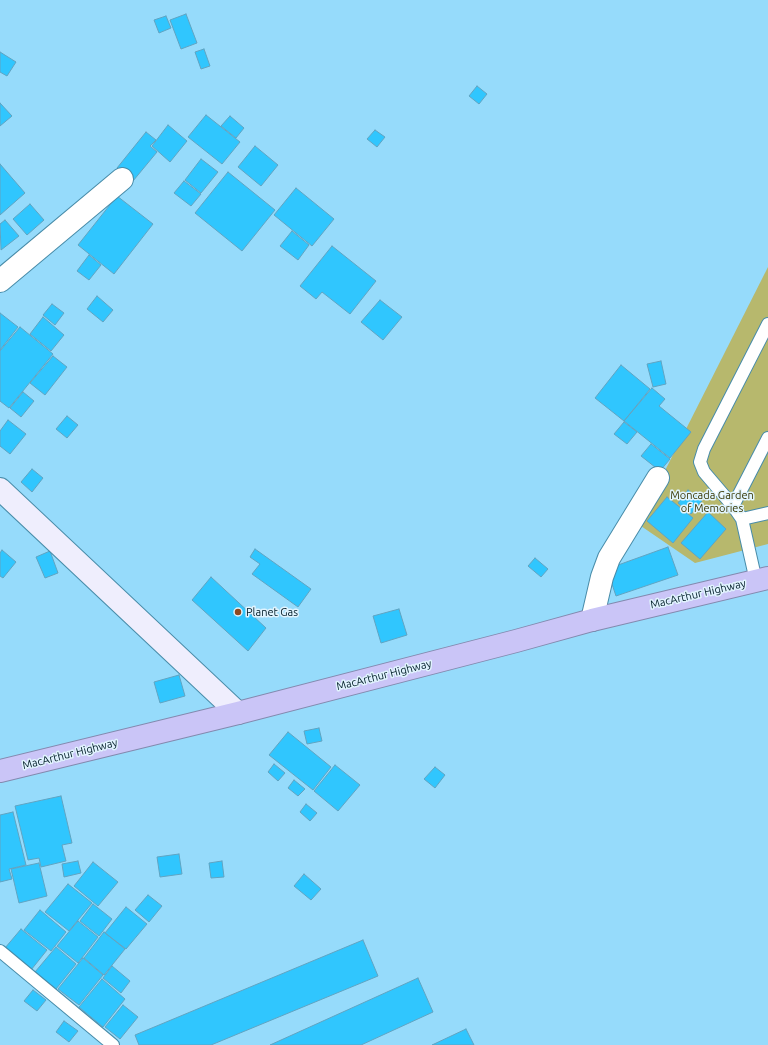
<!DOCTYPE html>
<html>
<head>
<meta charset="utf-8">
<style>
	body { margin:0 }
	canvas { display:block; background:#96dbfb }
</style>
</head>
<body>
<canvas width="768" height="1045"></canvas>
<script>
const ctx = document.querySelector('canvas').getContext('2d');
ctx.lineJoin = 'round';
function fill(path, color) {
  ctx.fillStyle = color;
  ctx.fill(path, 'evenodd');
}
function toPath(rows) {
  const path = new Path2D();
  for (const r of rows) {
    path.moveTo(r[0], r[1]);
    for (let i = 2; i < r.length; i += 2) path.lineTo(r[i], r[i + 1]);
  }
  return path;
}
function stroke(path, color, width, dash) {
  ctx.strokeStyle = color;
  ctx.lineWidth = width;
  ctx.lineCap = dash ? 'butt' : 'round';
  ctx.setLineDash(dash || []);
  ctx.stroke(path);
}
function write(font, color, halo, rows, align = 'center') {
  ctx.font = font + ' Ubuntu,sans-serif';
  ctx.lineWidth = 3;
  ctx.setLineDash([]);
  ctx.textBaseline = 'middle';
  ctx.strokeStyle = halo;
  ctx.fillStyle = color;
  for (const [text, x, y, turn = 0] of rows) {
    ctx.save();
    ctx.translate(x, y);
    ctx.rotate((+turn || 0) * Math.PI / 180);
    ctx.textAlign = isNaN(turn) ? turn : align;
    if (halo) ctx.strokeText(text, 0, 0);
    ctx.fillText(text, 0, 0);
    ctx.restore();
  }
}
const green = toPath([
	[768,267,768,544,695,563,638,524]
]);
const building = toPath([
	[186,14,197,43,181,49,170,20,186,14],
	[166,16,171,28,159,33,154,20,166,16],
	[204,49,210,66,201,69,195,52,204,49],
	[0,52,16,62,7,76,0,72,0,52],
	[477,86,487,94,479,104,469,96,477,86],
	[0,103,12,116,0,126,0,103],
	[206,115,240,142,222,164,188,137,206,115],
	[230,116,244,128,236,138,221,126,230,116],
	[168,125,187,141,170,162,152,146,168,125],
	[375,130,385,137,377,147,367,139,375,130],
	[146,132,156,140,150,146,157,152,133,181,117,168,146,132],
	[255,146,278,165,261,186,238,167,255,146],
	[201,159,218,172,201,193,185,180,201,159],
	[0,164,25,193,0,215,0,164],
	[228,172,275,210,242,251,195,213,228,172],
	[184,181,201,194,191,206,174,193,184,181],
	[296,188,334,219,312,246,274,215,296,188],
	[117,196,153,224,114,274,78,245,117,196],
	[30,204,44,220,27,235,13,219,30,204],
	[5,220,19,236,1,250,0,224,5,220],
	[292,231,309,245,298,260,280,246,292,231],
	[332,246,376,281,350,314,322,292,316,299,300,286,332,246],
	[89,255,101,265,89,280,77,271,89,255],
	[97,296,113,310,103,322,87,309,97,296],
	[380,300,402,317,383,340,361,322,380,300],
	[52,304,64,313,55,325,43,315,52,304],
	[0,313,18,327,0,350,0,313],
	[43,317,64,335,51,351,30,334,43,317],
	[20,327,53,354,9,408,0,401,0,351,20,327],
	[53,356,67,367,45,395,30,383,53,356],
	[661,361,666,384,653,387,647,364,661,361],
	[621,365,650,389,624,421,595,398,621,365],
	[652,388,665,399,659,406,691,432,670,458,624,421,652,388],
	[23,392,34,401,21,417,10,408,23,392],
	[67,416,78,425,67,438,56,429,67,416],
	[8,420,26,434,10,454,0,446,0,431,8,420],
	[624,422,637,432,627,444,614,434,624,422],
	[651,444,670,459,660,471,641,456,651,444],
	[32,469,43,478,32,492,21,482,32,469],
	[688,490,702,501,691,514,678,503,688,490],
	[667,497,693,518,673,543,647,521,667,497],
	[708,512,726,529,700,559,681,543,708,512],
	[668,547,678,575,616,596,607,569,668,547],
	[255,549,311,589,298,607,252,574,260,564,250,557,255,549],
	[2,550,16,562,3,578,0,576,0,553,2,550],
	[50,551,58,573,45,578,36,557,50,551],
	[535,558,548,569,541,577,528,566,535,558],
	[211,577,266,628,248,651,192,600,211,577],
	[399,609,407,635,381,643,373,616,399,609],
	[179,675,185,696,160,703,154,682,179,675],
	[319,728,322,741,307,744,304,731,319,728],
	[288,732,331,767,313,790,269,755,288,732],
	[274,764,285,773,278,781,268,772,274,764],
	[335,765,360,785,338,811,314,791,335,765],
	[435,767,445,775,435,788,424,779,435,767],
	[294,780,305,789,298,796,288,788,294,780],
	[61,796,72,843,62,845,66,861,41,867,39,858,28,860,15,806,61,796],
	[306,804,317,813,310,821,300,812,306,804],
	[13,812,26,865,9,869,12,879,0,882,0,815,13,812],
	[179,854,182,874,160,877,157,857,179,854],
	[78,861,81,873,64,877,62,864,78,861],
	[222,861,224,877,211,878,209,863,222,861],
	[93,862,118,882,98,906,74,886,93,862],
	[39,863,47,896,19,903,11,869,39,863],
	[304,874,321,889,311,900,294,886,304,874],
	[68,884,92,903,69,931,45,912,68,884],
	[148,895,162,906,149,922,135,910,148,895],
	[93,904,112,919,99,936,80,921,93,904],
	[126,907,147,924,126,949,105,933,126,907],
	[40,910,66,932,51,951,24,930,40,910],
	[78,921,98,937,78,963,57,946,78,921],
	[21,929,47,950,31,970,5,948,21,929],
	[104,932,125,949,104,975,84,958,104,932],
	[363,940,378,976,211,1045,139,1045,135,1035,363,940],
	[56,947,76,964,56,989,35,972,56,947],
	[83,958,103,975,79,1005,58,989,83,958],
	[112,966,130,981,121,993,103,978,112,966],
	[418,978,433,1012,361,1045,270,1045,418,978],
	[102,979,125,999,103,1027,79,1007,102,979],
	[33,990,46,1000,37,1011,24,1001,33,990],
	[123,1005,138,1017,120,1039,105,1027,123,1005],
	[64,1021,78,1031,69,1042,56,1032,64,1021],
	[466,1029,474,1045,432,1045,466,1029]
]);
const lane = toPath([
	[733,506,768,438],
	[742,519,768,513],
	[756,581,742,519,733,506,704,472,700,462,704,449,768,324],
	[0,951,113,1045]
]);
const street = toPath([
	[0,281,122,179],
	[592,620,602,577,609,558,658,478]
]);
const secondary = toPath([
	[0,489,238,713]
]);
const highway = toPath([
	[0,771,238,713,516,641,592,620,768,578]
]);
const markers = [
	[238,612,4,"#8e4920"]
];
const parkNames = [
	["Moncada Garden",712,495],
	["of Memories",712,508]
];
const streetNames = [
	["MacArthur Highway",698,594,-13],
	["MacArthur Highway",384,675,-14],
	["MacArthur Highway",70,754,-14]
];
const poiNames = [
	["Planet Gas",246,612]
];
fill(green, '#b7b86d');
fill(building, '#30c6fe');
stroke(building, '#60a4c2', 1);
stroke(lane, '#488ca9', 14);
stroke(street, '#488ca9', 24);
stroke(secondary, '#488ca9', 24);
stroke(highway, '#838aaf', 24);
stroke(lane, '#fff', 12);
stroke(street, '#fff', 22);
stroke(secondary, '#efeefd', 22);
stroke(highway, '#cac5f7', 22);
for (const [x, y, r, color] of markers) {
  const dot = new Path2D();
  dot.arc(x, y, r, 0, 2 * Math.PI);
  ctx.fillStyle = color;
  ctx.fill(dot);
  stroke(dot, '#e1f4fe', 1.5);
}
write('11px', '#393804', '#e1f4fe', parkNames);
write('11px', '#001c28', '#e1f4fe', streetNames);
write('11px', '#001c28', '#e1f4fe', poiNames, 'left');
</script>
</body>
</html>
